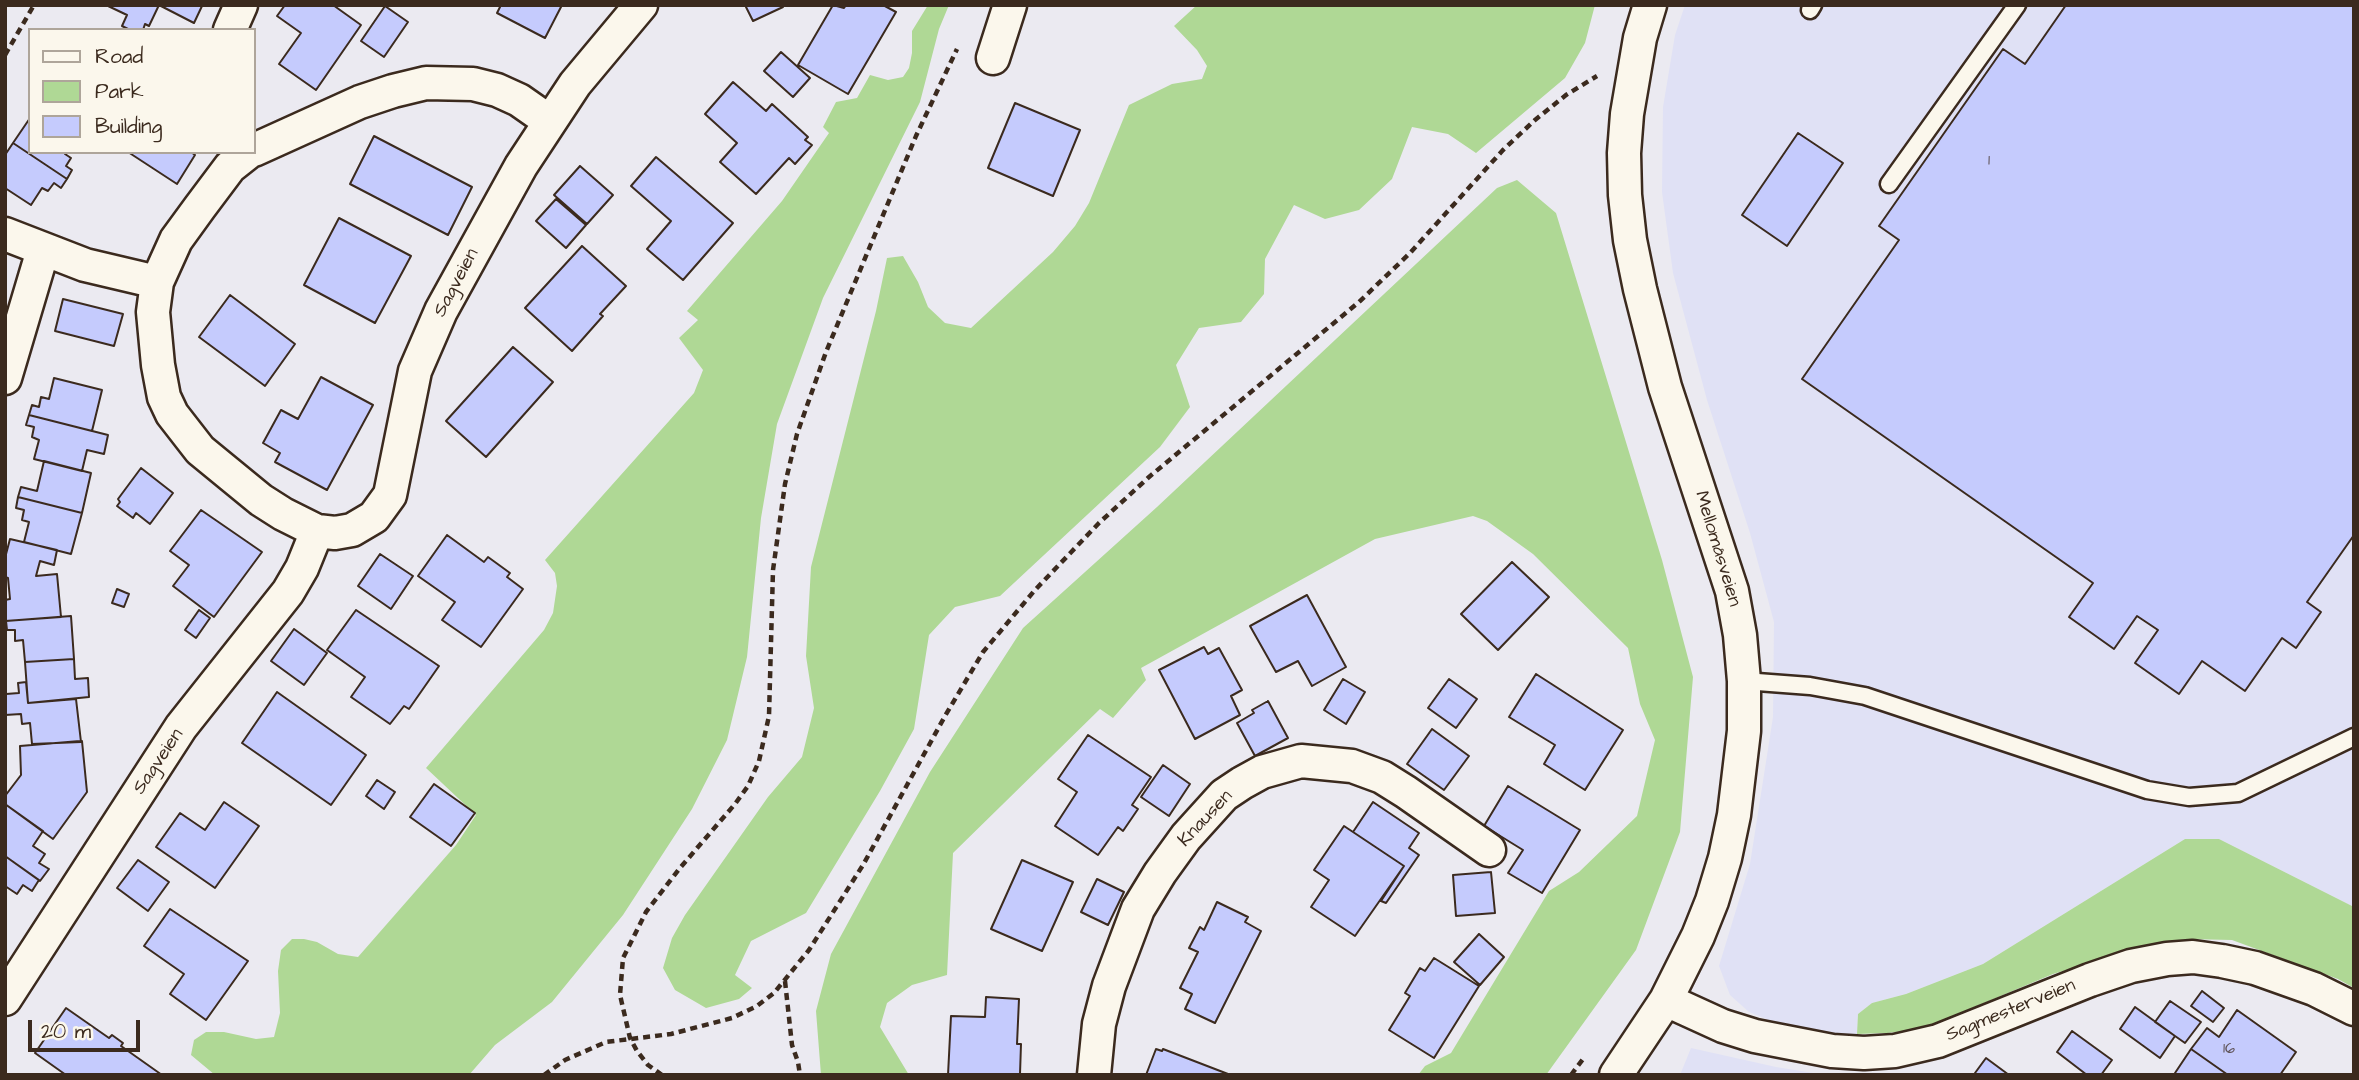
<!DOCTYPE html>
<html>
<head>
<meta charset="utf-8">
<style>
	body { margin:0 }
	#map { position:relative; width:2359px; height:1080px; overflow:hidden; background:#ebeaf1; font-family:"Architects Daughter",sans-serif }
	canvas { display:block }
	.frame { position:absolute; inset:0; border:7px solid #3b2a1e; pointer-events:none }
	.legend { position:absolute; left:28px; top:28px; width:228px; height:126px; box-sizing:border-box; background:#fbf7ec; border:2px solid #aea59a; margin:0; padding:9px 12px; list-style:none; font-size:21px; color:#3b2a1e }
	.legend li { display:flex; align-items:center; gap:14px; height:35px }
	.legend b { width:35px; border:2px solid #aea59a }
	.scale { position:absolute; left:28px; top:1020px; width:112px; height:32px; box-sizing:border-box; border:4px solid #3b2a1e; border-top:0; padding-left:9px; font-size:21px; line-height:24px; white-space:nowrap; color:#3b2a1e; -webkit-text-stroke:5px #fbf7ec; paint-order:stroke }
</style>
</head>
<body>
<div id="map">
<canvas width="2359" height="1080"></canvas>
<div class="frame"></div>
<ul class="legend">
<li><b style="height:9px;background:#fbf7ec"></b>Road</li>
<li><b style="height:19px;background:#afd895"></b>Park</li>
<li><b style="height:19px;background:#c5cbfd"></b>Building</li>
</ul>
<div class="scale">20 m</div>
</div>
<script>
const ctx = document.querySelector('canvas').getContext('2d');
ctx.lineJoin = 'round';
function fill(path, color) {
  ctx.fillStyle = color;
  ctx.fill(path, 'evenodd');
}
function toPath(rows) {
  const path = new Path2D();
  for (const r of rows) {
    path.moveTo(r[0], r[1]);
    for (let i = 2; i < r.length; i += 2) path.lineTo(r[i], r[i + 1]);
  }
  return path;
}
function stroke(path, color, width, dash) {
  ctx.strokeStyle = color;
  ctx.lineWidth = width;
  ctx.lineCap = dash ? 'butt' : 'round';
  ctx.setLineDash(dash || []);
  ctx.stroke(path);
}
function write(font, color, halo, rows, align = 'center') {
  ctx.font = font + ' "Architects Daughter",sans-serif';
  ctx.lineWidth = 5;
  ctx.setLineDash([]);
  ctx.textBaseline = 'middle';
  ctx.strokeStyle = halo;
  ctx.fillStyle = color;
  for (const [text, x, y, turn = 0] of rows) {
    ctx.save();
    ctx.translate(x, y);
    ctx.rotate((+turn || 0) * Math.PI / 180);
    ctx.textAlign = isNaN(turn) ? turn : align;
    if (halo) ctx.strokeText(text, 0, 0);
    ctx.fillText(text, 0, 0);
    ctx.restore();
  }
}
const built = toPath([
	[1685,5,2354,5,2354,907,2219,839,2185,839,1983,964,1906,994,1872,1003,1858,1014,1857,1034,1838,1035,1791,1029,1749,1012,1730,995,1719,966,1750,864,1773,717,1774,622,1750,533,1707,400,1673,273,1662,192,1663,107,1675,35],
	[1691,1048,1776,1067,1826,1075,1680,1075]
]);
const green = toPath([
	[928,5,949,5,939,29,920,102,823,298,777,424,761,518,747,657,727,740,692,809,623,915,552,1002,495,1045,469,1075,215,1075,191,1055,194,1040,206,1032,224,1032,256,1039,274,1037,280,1013,278,971,281,950,292,939,304,939,317,942,338,954,358,957,456,845,476,815,426,768,544,630,553,613,557,586,555,573,545,560,694,393,703,370,679,338,698,320,687,311,782,201,829,133,823,127,836,102,857,98,870,75,888,80,903,77,909,68,912,53,912,31],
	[1197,5,1595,5,1585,43,1565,78,1476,153,1448,134,1412,127,1392,179,1359,210,1325,219,1294,205,1265,259,1264,294,1241,322,1199,328,1176,365,1190,407,1160,447,1000,596,955,607,929,635,914,729,880,791,806,913,751,941,735,975,752,988,739,999,706,1008,675,990,663,968,672,938,685,915,768,797,802,757,814,708,806,656,811,567,876,311,887,258,903,256,918,282,928,307,945,323,971,328,1053,252,1075,226,1089,203,1129,105,1172,84,1202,79,1207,66,1197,50,1174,26],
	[1517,180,1556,213,1662,560,1693,677,1680,832,1636,950,1546,1075,1418,1075,1425,1066,1451,1053,1549,891,1579,872,1637,816,1655,740,1640,704,1628,648,1533,554,1487,521,1473,516,1375,539,1141,668,1146,680,1113,718,1100,709,953,853,947,975,912,985,887,1003,880,1027,909,1075,821,1075,816,1011,831,954,930,772,1023,628,1157,507,1497,188],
	[2185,839,2219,839,2354,907,2354,988,2338,979,2232,940,2186,939,2138,949,2053,974,1922,1029,1887,1033,1857,1034,1858,1014,1872,1003,1906,994,1983,964]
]);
const building = toPath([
	[106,5,201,5,202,6,194,23,159,5,149,26,145,24,143,30,130,30,122,26,127,15,106,5],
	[285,5,333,5,361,25,316,90,279,64,301,33,277,16,285,5],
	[501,5,562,5,545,38,497,13,501,5],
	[745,5,783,5,783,7,753,21,745,5],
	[833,5,844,8,846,5,883,5,896,12,848,94,798,65,833,5],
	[2066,5,2354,5,2354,535,2307,602,2321,612,2296,648,2282,638,2245,691,2202,661,2179,694,2135,663,2158,630,2137,616,2114,649,2069,617,2093,583,1802,379,1899,240,1879,226,2003,49,2025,64,2066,5],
	[385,6,408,22,384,57,361,41,385,6],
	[781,52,810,78,793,97,764,71,781,52],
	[733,82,766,111,772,104,808,137,805,140,812,145,795,164,789,158,756,194,720,162,737,143,705,114,733,82],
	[1015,103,1080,130,1053,196,988,168,1015,103],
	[30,118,30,152,66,152,65,154,71,158,66,166,72,170,67,179,13,143,30,118],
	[1798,133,1843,163,1787,246,1742,215,1798,133],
	[374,136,472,187,448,235,350,184,374,136],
	[13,143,67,179,61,188,54,183,48,191,42,188,31,205,5,188,5,155,13,143],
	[128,152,191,152,195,155,177,184,128,152],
	[656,157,733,223,683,280,647,249,671,221,631,186,656,157],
	[580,166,613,195,587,224,554,195,580,166],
	[556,199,586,225,566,248,536,221,556,199],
	[339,218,411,256,375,323,304,285,339,218],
	[582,246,626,286,600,314,603,316,572,351,525,308,582,246],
	[230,295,295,344,265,386,199,337,230,295],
	[63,299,123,314,114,346,55,331,63,299],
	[513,347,553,382,486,457,446,421,513,347],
	[321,377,373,405,327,490,275,462,280,453,263,443,281,410,298,419,321,377],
	[54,378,102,390,92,431,29,415,32,405,39,407,41,397,49,399,54,378],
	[29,415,108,435,104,454,87,450,82,471,34,459,39,440,32,437,34,427,26,425,29,415],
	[44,461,91,473,82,513,18,497,21,487,37,491,44,461],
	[141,468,173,493,150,524,136,513,133,518,117,506,120,502,118,499,141,468],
	[18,497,82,513,71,554,24,542,29,522,22,520,24,510,16,508,18,497],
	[201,510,262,552,214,617,173,586,189,565,170,551,201,510],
	[447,535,484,562,488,557,510,573,507,577,523,589,481,647,442,620,455,602,418,576,447,535],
	[10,539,57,550,54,565,40,561,36,576,57,574,61,617,5,621,5,600,10,599,8,578,5,577,5,558,10,539],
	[380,554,413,576,391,609,358,586,380,554],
	[1512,562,1549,597,1498,650,1461,614,1512,562],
	[117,589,129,594,124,607,112,603,117,589],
	[1307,595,1346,667,1312,686,1298,661,1276,672,1250,626,1307,595],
	[199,610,210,618,196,638,185,630,199,610],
	[356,610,439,666,409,709,404,706,390,724,351,697,365,677,327,650,356,610],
	[71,616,74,659,25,662,23,640,15,641,15,630,7,630,6,621,71,616],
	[294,629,327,653,304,685,271,661,294,629],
	[1204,647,1208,654,1219,648,1242,690,1231,696,1240,715,1195,739,1159,670,1204,647],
	[74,659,75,679,88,678,89,697,28,703,25,662,74,659],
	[1536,674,1623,730,1585,790,1544,764,1555,745,1509,717,1536,674],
	[1343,679,1365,692,1346,724,1324,710,1343,679],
	[1449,679,1477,699,1456,728,1428,708,1449,679],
	[26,682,28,703,76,699,81,742,32,744,30,723,22,724,21,714,5,715,6,694,19,693,18,683,26,682],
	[277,692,366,755,331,805,242,743,277,692],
	[1268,701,1288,738,1255,756,1237,723,1254,713,1252,710,1268,701],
	[1432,729,1469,756,1444,790,1407,764,1432,729],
	[1088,735,1151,777,1132,805,1138,809,1123,831,1118,827,1098,855,1055,826,1077,792,1058,779,1088,735],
	[80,741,82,741,87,792,53,839,5,804,5,796,21,775,20,746,80,741],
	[1163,765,1190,784,1169,816,1141,797,1163,765],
	[377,780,395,792,384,809,366,796,377,780],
	[434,784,475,813,451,846,410,817,434,784],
	[1508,786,1580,830,1542,893,1508,873,1523,850,1484,826,1508,786],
	[224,802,259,826,215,888,156,847,180,813,205,830,224,802],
	[1373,802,1419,833,1409,848,1419,855,1386,903,1381,901,1404,866,1353,832,1373,802],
	[5,804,43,831,33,846,45,854,39,863,49,869,40,881,5,856,5,804],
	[1344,826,1404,866,1355,936,1311,907,1329,880,1314,870,1344,826],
	[5,856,39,880,32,891,23,885,17,894,5,886,5,856],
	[138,860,169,882,148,911,117,888,138,860],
	[1022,860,1073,882,1042,951,991,929,1022,860],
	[1491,872,1495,913,1456,916,1453,875,1491,872],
	[1097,879,1124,892,1108,925,1081,912,1097,879],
	[1217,902,1248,917,1245,922,1261,931,1215,1023,1185,1009,1192,994,1180,988,1198,952,1189,948,1200,927,1204,930,1217,902],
	[170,909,248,961,206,1020,170,994,184,974,144,946,170,909],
	[1479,934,1504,957,1480,985,1454,962,1479,934],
	[1434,958,1479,986,1434,1058,1389,1030,1410,996,1405,993,1420,968,1425,971,1434,958],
	[2202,991,2224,1008,2213,1022,2191,1006,2202,991],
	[986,997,1019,999,1017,1044,1021,1044,1020,1074,948,1075,951,1016,985,1017,986,997],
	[2170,1001,2201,1022,2185,1043,2155,1022,2170,1001],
	[2135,1007,2175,1036,2160,1058,2120,1029,2135,1007],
	[66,1008,109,1038,112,1035,123,1043,121,1046,162,1075,66,1075,35,1053,66,1008],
	[2237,1010,2296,1052,2280,1075,2228,1075,2191,1049,2207,1028,2219,1037,2237,1010],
	[2072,1031,2112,1060,2101,1075,2087,1075,2057,1052,2072,1031],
	[1156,1049,1162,1051,1163,1049,1228,1074,1146,1075,1156,1049],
	[2191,1049,2228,1075,2178,1075,2175,1073,2191,1049],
	[1986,1058,2009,1075,1978,1075,1975,1073,1986,1058]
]);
const path = toPath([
	[5,55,34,5],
	[785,981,792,1045,798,1062,800,1075],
	[544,1075,565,1060,606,1042,671,1034,732,1018,757,1006,774,993,809,950,863,865,945,716,983,652,1035,590,1099,523,1149,477,1359,302,1410,253,1503,150,1535,120,1566,95,1597,76],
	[662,1075,648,1065,637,1051,630,1038,620,995,623,958,646,912,680,868,735,804,748,786,759,761,769,716,773,570,785,484,797,434,826,352,916,136,957,49],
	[1571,1075,1583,1059]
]);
const service = toPath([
	[1810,10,1813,5],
	[1889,184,2017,5],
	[1744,681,1810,686,1865,696,2147,790,2189,797,2238,793,2354,737]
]);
const minor = toPath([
	[230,30,241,5],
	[993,58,1010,5],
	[254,150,360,102,393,91,426,83,473,84,497,90,519,100,549,121],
	[249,152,230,167,200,207,176,240,157,282,153,312,158,365,164,397,172,414,200,450,261,500,283,514,317,531,335,533,352,530,374,517,390,495,415,371,441,311,521,166,575,84,641,5],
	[5,234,85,265,157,282],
	[5,378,43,250],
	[5,999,181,727,288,592,302,568,317,531],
	[1666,1000,1723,1026,1755,1036,1832,1051,1864,1053,1895,1051,1938,1041,2090,980,2131,966,2167,959,2193,957,2222,961,2255,968,2314,989,2354,1009],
	[1094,1075,1099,1024,1109,986,1138,909,1160,873,1186,837,1224,795,1242,783,1262,772,1301,761,1352,766,1382,777,1406,792,1489,850],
	[1616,1075,1666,1000,1698,936,1712,901,1725,858,1734,815,1744,731,1744,681,1740,635,1732,591,1665,387,1640,289,1630,240,1625,195,1624,153,1627,114,1640,38,1650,5]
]);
const numberNames = [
	["1",1989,162],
	["16",2229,1050]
];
const streetNames = [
	["Sagveien",457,283,-62],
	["Mellomåsveien",1717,549,73],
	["Sagveien",159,762,-56],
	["Knausen",1206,819,-47],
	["Sagmesterveien",2011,1011,-22]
];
fill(built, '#e0e1f5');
fill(green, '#afd895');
fill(building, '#c5cbfd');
stroke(building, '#3b2a1e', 2);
stroke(service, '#3b2a1e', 21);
stroke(minor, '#3b2a1e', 37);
stroke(path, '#3b2a1e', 4.5, [7, 5]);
stroke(service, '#fbf7ec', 16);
stroke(minor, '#fbf7ec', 32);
write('16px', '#5e5256', null, numberNames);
write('19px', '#3b2a1e', '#fbf7ec', streetNames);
</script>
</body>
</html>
